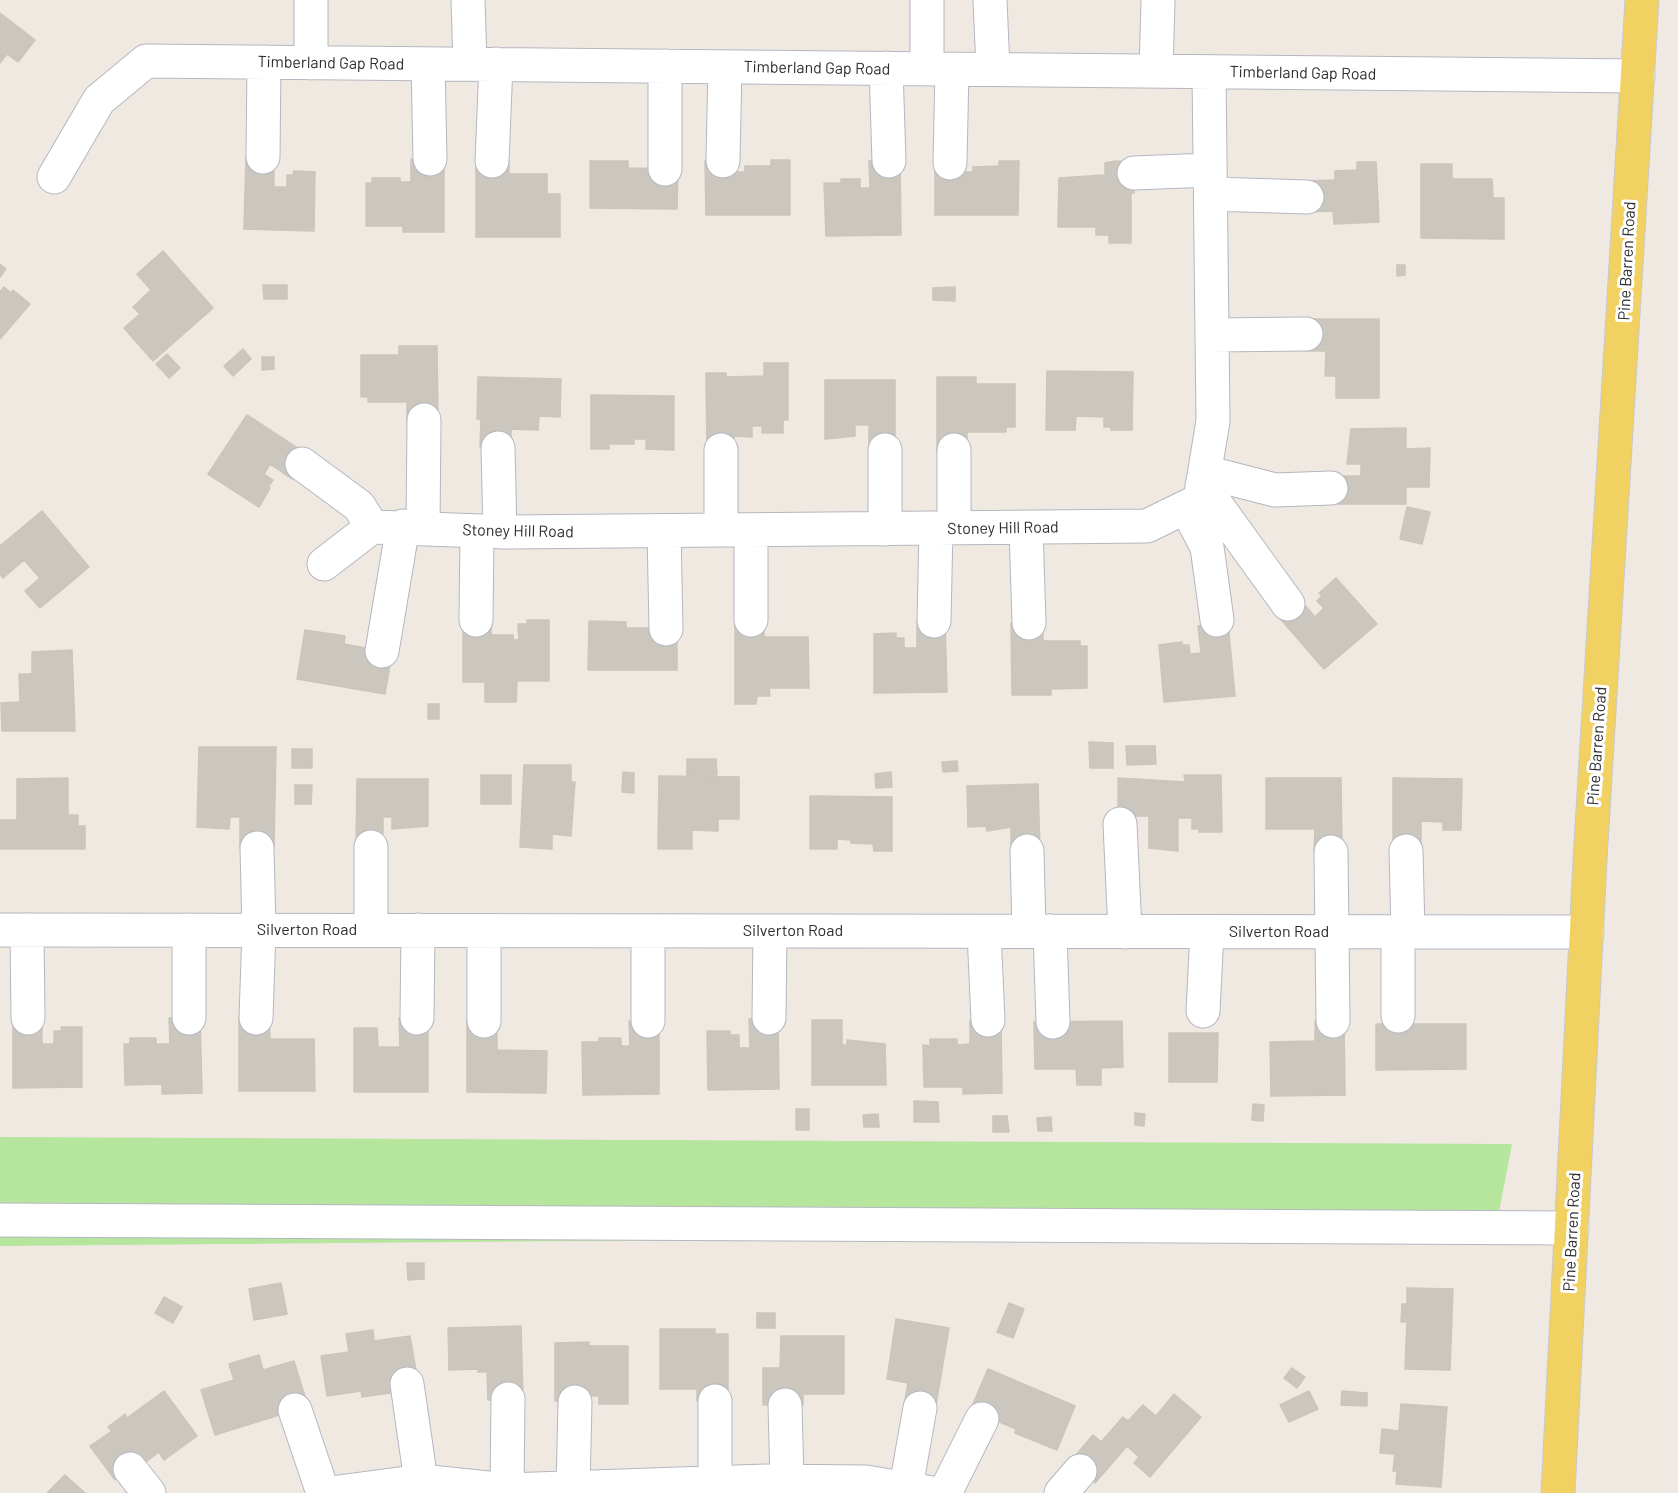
<!DOCTYPE html>
<html>
<head>
<meta charset="utf-8">
<style>
	body { margin:0 }
	canvas { display:block; background:#efe9e1 }
</style>
</head>
<body>
<canvas width="1678" height="1493"></canvas>
<script>
const ctx = document.querySelector('canvas').getContext('2d');
ctx.lineJoin = 'round';
function fill(path, color) {
  ctx.fillStyle = color;
  ctx.fill(path, 'evenodd');
}
function toPath(rows) {
  const path = new Path2D();
  for (const r of rows) {
    path.moveTo(r[0], r[1]);
    for (let i = 2; i < r.length; i += 2) path.lineTo(r[i], r[i + 1]);
  }
  return path;
}
function stroke(path, color, width, dash) {
  ctx.strokeStyle = color;
  ctx.lineWidth = width;
  ctx.lineCap = dash ? 'butt' : 'round';
  ctx.setLineDash(dash || []);
  ctx.stroke(path);
}
function write(font, color, halo, rows, align = 'center') {
  ctx.font = font + ' Barlow,sans-serif';
  ctx.lineWidth = 6;
  ctx.setLineDash([]);
  ctx.textBaseline = 'middle';
  ctx.strokeStyle = halo;
  ctx.fillStyle = color;
  for (const [text, x, y, turn = 0] of rows) {
    ctx.save();
    ctx.translate(x, y);
    ctx.rotate((+turn || 0) * Math.PI / 180);
    ctx.textAlign = isNaN(turn) ? turn : align;
    if (halo) ctx.strokeText(text, 0, 0);
    ctx.fillText(text, 0, 0);
    ctx.restore();
  }
}
const green = toPath([
	[0,1137,1512,1144,1495,1233,0,1246]
]);
const building = toPath([
	[0,13,35,40,18,62,7,54,0,63,0,13],
	[246,157,274,157,274,187,287,187,287,175,293,175,294,171,315,172,314,231,244,229,246,157],
	[411,159,444,159,444,232,403,232,403,226,366,226,366,183,372,183,372,178,400,178,400,182,411,182,411,159],
	[771,160,790,160,790,215,706,215,705,161,735,161,734,172,745,172,745,166,771,166,771,160],
	[476,161,509,161,509,174,547,174,547,194,560,194,560,237,476,237,476,161],
	[590,161,628,161,628,168,678,169,677,209,590,208,590,161],
	[869,161,900,161,901,235,826,236,824,183,841,183,841,179,860,179,860,188,870,188,869,161],
	[999,161,1019,161,1018,215,935,215,935,162,962,172,973,172,973,167,999,166,999,161],
	[1115,161,1134,162,1134,193,1131,193,1131,243,1109,243,1109,235,1096,235,1096,227,1058,227,1059,178,1105,175,1105,163,1115,161],
	[1357,162,1376,162,1379,222,1334,224,1333,211,1307,212,1306,181,1335,180,1335,171,1357,170,1357,162],
	[1421,164,1452,164,1452,179,1492,179,1493,198,1504,198,1504,239,1421,238,1421,164],
	[163,251,213,308,153,361,124,328,140,314,133,307,151,290,137,274,163,251],
	[0,264,6,269,0,277,0,264],
	[1397,265,1405,265,1405,275,1397,276,1397,265],
	[263,285,287,285,287,299,264,299,263,285],
	[4,287,11,293,13,290,30,304,0,339,0,292,4,287],
	[955,287,955,301,933,300,933,288,955,287],
	[1306,319,1379,319,1379,398,1336,398,1336,376,1325,376,1326,351,1306,351,1306,319],
	[399,346,437,346,438,420,407,420,407,402,368,402,368,397,361,397,361,355,399,355,399,346],
	[243,349,251,359,233,376,224,366,243,349],
	[167,354,180,368,169,378,156,364,167,354],
	[262,357,274,357,274,369,262,370,262,357],
	[764,363,788,363,788,420,783,420,783,433,762,433,762,426,752,426,752,437,734,436,734,450,707,450,706,373,726,373,726,377,764,376,764,363],
	[1047,371,1133,372,1132,430,1111,430,1111,427,1104,427,1104,417,1076,416,1075,430,1046,430,1047,371],
	[478,377,561,379,560,417,539,416,538,430,511,429,511,448,480,447,481,419,477,419,478,377],
	[937,377,976,377,976,384,1015,384,1015,427,1006,427,1006,432,967,432,967,451,937,451,937,377],
	[825,380,895,380,895,450,869,450,869,425,855,425,855,436,825,439,825,380],
	[591,395,674,396,674,450,646,449,646,439,634,439,634,444,609,444,609,449,591,449,591,395],
	[247,415,308,455,292,479,270,464,264,474,273,480,268,487,270,488,259,507,208,474,247,415],
	[1406,428,1406,449,1430,448,1429,487,1406,487,1406,504,1331,504,1331,476,1361,476,1361,464,1347,464,1351,429,1406,428],
	[1407,507,1430,512,1422,544,1400,539,1407,507],
	[42,511,89,567,40,608,25,591,40,578,24,560,3,578,0,574,0,546,42,511],
	[1336,578,1377,624,1324,669,1276,614,1297,596,1315,617,1324,608,1317,601,1322,596,1319,593,1336,578],
	[463,620,491,620,491,635,513,635,513,640,519,640,518,624,527,624,527,620,549,620,549,681,517,681,516,702,485,702,485,682,463,682,463,620],
	[735,620,764,620,764,637,808,637,809,688,769,688,770,696,757,696,756,704,735,704,735,620],
	[589,621,626,622,626,628,677,628,677,670,588,670,589,621],
	[945,621,947,692,874,693,874,634,896,633,896,638,904,638,904,648,917,648,917,622,945,621],
	[1011,623,1043,623,1043,641,1080,641,1080,646,1087,646,1087,688,1051,689,1051,695,1012,695,1011,623],
	[1228,623,1235,696,1164,702,1159,645,1182,642,1182,645,1189,645,1190,654,1201,653,1198,626,1228,623],
	[305,630,345,636,344,644,392,653,385,694,297,679,305,630],
	[72,650,75,731,2,731,1,703,20,702,19,674,32,674,32,652,72,650],
	[428,704,439,704,439,719,428,719,428,704],
	[1089,742,1113,743,1113,768,1090,768,1089,742],
	[1126,746,1155,746,1156,764,1127,765,1126,746],
	[199,747,276,747,274,847,240,848,240,817,230,817,229,829,197,827,199,747],
	[292,749,312,749,312,768,292,768,292,749],
	[687,759,716,759,717,775,687,775,687,759],
	[957,761,958,771,943,772,942,762,957,761],
	[524,765,571,765,571,782,575,782,571,836,552,834,552,849,520,847,524,765],
	[623,772,634,773,634,793,622,792,623,772],
	[891,772,892,787,876,788,875,774,891,772],
	[481,775,511,775,511,804,481,804,481,775],
	[1184,775,1221,775,1222,832,1199,832,1199,829,1192,829,1192,818,1178,818,1178,851,1149,848,1149,816,1118,816,1118,778,1185,782,1184,775],
	[659,776,739,777,739,819,718,819,718,831,692,830,692,849,658,849,659,776],
	[68,778,68,815,78,815,78,826,85,826,85,849,0,849,0,820,17,820,17,779,68,778],
	[1266,778,1341,778,1342,852,1314,852,1315,829,1266,829,1266,778],
	[1393,778,1462,779,1461,830,1443,830,1443,822,1421,821,1421,851,1393,851,1393,778],
	[357,779,428,779,428,826,392,829,392,817,383,817,383,847,356,847,357,779],
	[1038,784,1040,851,1011,852,1011,827,987,831,986,826,968,827,967,786,1038,784],
	[295,785,312,785,311,804,295,804,295,785],
	[810,796,892,797,892,851,874,851,873,844,851,843,851,840,837,839,837,849,810,849,810,796],
	[200,1017,202,1093,162,1094,162,1084,125,1085,124,1044,130,1044,130,1038,156,1038,156,1044,170,1044,169,1018,200,1017],
	[13,1018,42,1018,42,1044,54,1044,54,1031,62,1031,61,1027,82,1027,82,1087,13,1088,13,1018],
	[239,1018,269,1018,270,1039,314,1039,315,1091,239,1091,239,1018],
	[399,1018,428,1018,428,1092,354,1092,354,1028,377,1028,378,1047,400,1047,399,1018],
	[778,1018,779,1089,708,1090,707,1031,730,1031,730,1035,739,1035,739,1048,750,1048,749,1019,778,1018],
	[467,1020,497,1021,497,1050,547,1051,546,1093,467,1092,467,1020],
	[812,1020,842,1020,842,1045,847,1045,847,1040,885,1044,886,1085,812,1085,812,1020],
	[970,1020,1001,1020,1002,1093,963,1094,963,1087,924,1087,923,1045,930,1046,930,1039,957,1039,957,1045,970,1044,970,1020],
	[629,1021,659,1021,659,1094,583,1095,582,1042,599,1042,599,1038,621,1038,621,1046,630,1046,629,1021],
	[1122,1021,1123,1067,1101,1068,1101,1085,1077,1085,1076,1069,1035,1069,1034,1022,1122,1021],
	[1315,1021,1344,1021,1345,1095,1271,1096,1270,1042,1315,1041,1315,1021],
	[1376,1024,1466,1024,1466,1069,1376,1070,1376,1024],
	[1169,1033,1218,1033,1217,1082,1169,1082,1169,1033],
	[914,1101,938,1102,939,1122,914,1122,914,1101],
	[1253,1104,1264,1105,1263,1121,1252,1120,1253,1104],
	[796,1109,809,1109,809,1130,796,1130,796,1109],
	[1135,1113,1145,1114,1144,1126,1135,1125,1135,1113],
	[878,1114,879,1127,864,1127,863,1115,878,1114],
	[993,1116,1007,1116,1009,1132,993,1132,993,1116],
	[1051,1117,1052,1131,1038,1131,1037,1118,1051,1117],
	[407,1263,424,1263,424,1279,408,1280,407,1263],
	[281,1283,287,1314,254,1320,249,1289,281,1283],
	[1407,1288,1453,1289,1450,1370,1405,1369,1407,1322,1401,1322,1402,1304,1407,1304,1407,1288],
	[164,1297,182,1307,173,1323,155,1313,164,1297],
	[1009,1303,1024,1309,1013,1338,997,1332,1009,1303],
	[757,1313,775,1313,775,1328,757,1328,757,1313],
	[896,1319,949,1328,935,1411,904,1406,908,1383,887,1379,896,1319],
	[521,1326,523,1399,488,1400,487,1372,478,1372,478,1369,449,1370,448,1328,521,1326],
	[660,1329,715,1329,715,1334,728,1334,728,1401,697,1401,697,1389,660,1389,660,1329],
	[373,1330,374,1341,410,1336,418,1382,390,1386,390,1393,362,1397,361,1391,327,1396,321,1356,349,1352,346,1334,373,1330],
	[781,1336,844,1336,844,1394,803,1394,803,1405,763,1405,763,1368,780,1368,781,1336],
	[589,1342,589,1346,628,1346,628,1404,599,1404,599,1396,589,1396,589,1402,555,1401,555,1343,589,1342],
	[259,1355,263,1370,294,1361,308,1406,215,1435,201,1390,234,1380,229,1364,259,1355],
	[1292,1368,1305,1377,1297,1388,1284,1378,1292,1368],
	[988,1369,1075,1406,1057,1450,1015,1433,1016,1429,995,1420,969,1413,988,1369],
	[164,1391,197,1436,164,1460,159,1452,139,1467,137,1464,115,1480,90,1446,112,1431,108,1427,125,1414,127,1418,164,1391],
	[1309,1391,1318,1409,1289,1422,1280,1405,1309,1391],
	[1342,1391,1367,1393,1367,1406,1341,1405,1342,1391],
	[1174,1394,1201,1417,1150,1477,1134,1463,1139,1457,1127,1446,1095,1483,1070,1462,1093,1435,1101,1442,1123,1417,1128,1421,1143,1405,1156,1416,1174,1394],
	[1401,1404,1447,1407,1441,1487,1396,1484,1397,1471,1393,1471,1395,1454,1380,1453,1382,1429,1399,1431,1401,1404],
	[65,1475,85,1493,47,1493,65,1475]
]);
const minor = toPath([
	[468,0,470,64],
	[927,0,927,69],
	[990,0,993,69],
	[311,63,311,0],
	[428,64,430,159],
	[886,68,889,161],
	[1156,71,1158,0],
	[263,157,264,62],
	[492,161,496,64],
	[723,161,725,67],
	[950,163,952,69],
	[665,169,665,66],
	[1134,173,1210,170],
	[54,177,99,100,146,61,1638,76],
	[1211,194,1307,197],
	[1212,335,1306,334],
	[498,448,500,532],
	[721,450,721,530],
	[885,450,885,529],
	[302,464,359,506,372,527],
	[1205,472,1275,490,1331,488],
	[1202,485,1288,604],
	[1186,507,1207,547,1217,620],
	[372,527,509,532,1147,526,1200,500,1213,421,1209,72],
	[423,528,424,420],
	[954,528,954,450],
	[1026,528,1029,623],
	[664,531,666,629],
	[324,564,372,527],
	[476,620,477,531],
	[751,620,751,530],
	[934,621,936,529],
	[382,651,403,526],
	[1120,824,1125,932],
	[1027,851,1029,931],
	[1406,851,1408,932],
	[1331,852,1333,1021],
	[0,930,1587,932],
	[27,930,28,1018],
	[189,930,189,1018],
	[371,930,371,847],
	[484,931,484,1021],
	[648,931,648,1021],
	[1050,931,1053,1022],
	[984,932,988,1020],
	[1203,1011,1207,932],
	[1398,1016,1398,932],
	[256,1018,259,930,257,848],
	[417,1018,418,930],
	[769,1018,770,931],
	[0,1220,1572,1228],
	[407,1384,421,1481],
	[715,1401,715,1483],
	[785,1405,787,1481],
	[295,1410,323,1493],
	[130,1469,149,1493],
	[906,1487,920,1408],
	[573,1488,575,1402],
	[331,1493,421,1481,507,1490,766,1481,866,1482,932,1493],
	[507,1493,508,1399],
	[945,1493,982,1419],
	[1061,1493,1080,1471]
]);
const major = toPath([
	[1558,1493,1590,860,1642,0]
]);
const streetNames = [
	["Timberland Gap Road",331,63,1],
	["Timberland Gap Road",817,68,1],
	["Timberland Gap Road",1303,73,1],
	["Pine Barren Road",1627,261,-87],
	["Stoney Hill Road",1003,528,-1],
	["Stoney Hill Road",518,531,1],
	["Pine Barren Road",1597,746,-86],
	["Silverton Road",307,930],
	["Silverton Road",793,931],
	["Silverton Road",1279,932],
	["Pine Barren Road",1572,1232,-87]
];
fill(green, '#b6e59e');
fill(building, '#cbc7bf');
stroke(building, '#cbc5ba', 1.5);
stroke(minor, '#b4b7c1', 35);
stroke(major, '#c9c9c9', 35);
stroke(minor, '#fff', 33);
stroke(major, '#f2d163', 33);
write('16px', '#2e2e2e', '#fff', streetNames);
</script>
</body>
</html>
